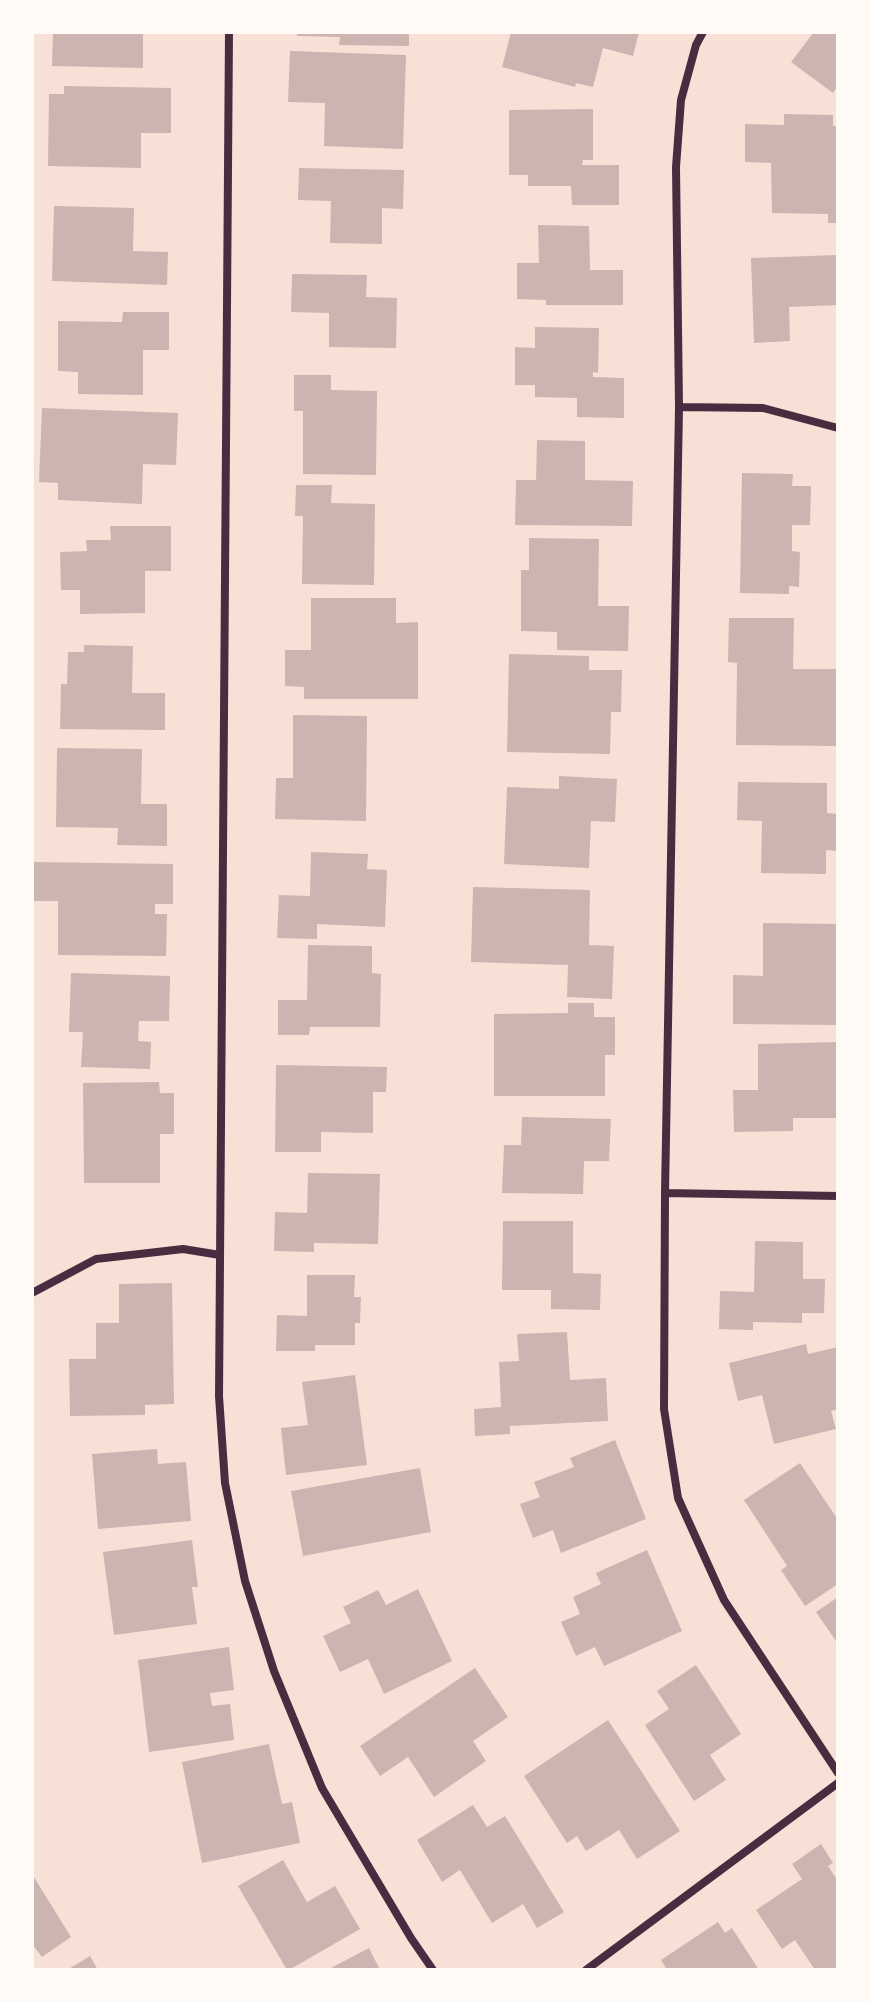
<!DOCTYPE html>
<html>
<head>
<meta charset="utf-8">
<style>
	body { margin:0 }
	#map { position:relative; width:870px; height:2002px; overflow:hidden; background:#f7e1d7; font-family:"IBM Plex Sans",sans-serif }
	canvas { display:block }
	.frame { position:absolute; inset:0; border:34px solid #fffaf5; pointer-events:none }
</style>
</head>
<body>
<div id="map">
<canvas width="870" height="2002"></canvas>
<div class="frame"></div>
</div>
<script>
const ctx = document.querySelector('canvas').getContext('2d');
ctx.lineJoin = 'round';
function fill(path, color) {
  ctx.fillStyle = color;
  ctx.fill(path, 'evenodd');
}
function toPath(rows) {
  const path = new Path2D();
  for (const r of rows) {
    path.moveTo(r[0], r[1]);
    for (let i = 2; i < r.length; i += 2) path.lineTo(r[i], r[i + 1]);
  }
  return path;
}
function stroke(path, color, width, dash) {
  ctx.strokeStyle = color;
  ctx.lineWidth = width;
  ctx.lineCap = dash ? 'butt' : 'round';
  ctx.setLineDash(dash || []);
  ctx.stroke(path);
}
const building = toPath([
	[53,32,143,32,143,68,52,66],
	[297,32,409,32,409,46,339,45,340,37,297,36],
	[511,32,639,32,633,56,603,48,593,87,576,83,575,87,502,67],
	[814,32,838,32,838,86,833,93,791,62],
	[290,51,406,55,403,149,324,146,325,103,288,102],
	[64,86,171,88,171,133,141,133,141,168,48,166,49,94,64,94],
	[593,109,593,160,583,160,582,165,619,165,619,205,572,205,571,186,528,186,528,175,509,175,509,110],
	[784,114,833,115,833,126,838,126,838,223,828,223,828,214,772,213,771,163,745,162,745,124,784,125],
	[299,168,404,170,403,209,382,208,382,244,330,243,331,201,298,200],
	[54,206,134,208,133,251,168,252,167,285,52,281],
	[538,225,589,226,590,270,623,270,623,305,546,305,546,300,517,299,517,263,539,263],
	[838,255,838,305,789,307,790,341,754,343,751,258],
	[292,274,367,275,366,297,397,298,396,348,329,347,329,313,291,312],
	[123,312,169,312,169,350,143,350,143,395,78,394,78,372,58,371,58,321,122,322],
	[535,327,599,328,598,373,593,372,593,377,624,378,624,418,577,417,577,398,535,397,535,385,515,385,515,347,535,348],
	[294,375,331,375,331,390,377,391,376,475,303,474,303,411,294,411],
	[42,408,178,413,176,465,143,464,142,504,58,500,58,483,39,482],
	[537,440,585,441,585,480,633,481,632,526,515,525,516,480,536,480],
	[742,473,793,474,792,486,811,486,810,525,792,525,792,551,800,552,799,587,789,586,789,594,740,593],
	[296,485,332,485,331,503,375,504,374,585,302,584,303,516,295,516],
	[110,526,171,526,171,571,145,571,145,613,80,614,80,590,61,590,60,552,87,551,86,540,111,540],
	[529,538,599,539,598,606,629,606,628,651,557,650,557,632,521,631,521,570,529,570],
	[311,598,396,598,396,623,418,622,418,699,304,699,304,687,285,686,285,650,311,650],
	[729,618,794,618,793,669,838,669,838,746,736,745,737,663,728,662],
	[84,645,133,646,132,693,165,693,165,730,60,729,61,684,67,684,68,652,84,652],
	[509,654,589,656,589,670,622,670,621,712,611,712,610,754,507,752],
	[293,715,367,716,366,821,275,819,276,778,293,778],
	[57,748,142,749,141,804,167,804,167,846,117,845,118,828,56,827],
	[559,776,617,779,615,822,591,821,589,868,504,864,507,787,559,789],
	[738,782,827,783,827,813,838,814,838,851,826,850,826,874,761,873,762,821,737,820],
	[311,852,368,854,367,869,387,870,385,927,317,924,317,939,277,938,279,895,310,896],
	[32,862,173,864,173,904,155,904,155,914,167,914,166,956,58,955,58,901,32,901],
	[473,887,590,890,589,945,614,946,612,999,567,997,568,965,471,962],
	[763,923,838,924,838,1025,733,1024,733,975,763,976],
	[308,945,372,946,372,973,381,974,380,1027,310,1027,309,1035,278,1035,278,1000,307,1000],
	[71,973,170,976,169,1021,139,1021,138,1041,151,1042,150,1069,81,1067,83,1032,69,1032],
	[568,1003,594,1003,594,1017,615,1017,615,1055,605,1055,605,1096,494,1096,494,1014,568,1013],
	[838,1042,838,1118,793,1118,793,1131,734,1132,733,1090,758,1090,758,1044],
	[276,1065,387,1067,386,1092,373,1092,373,1133,321,1132,321,1152,275,1152],
	[159,1082,160,1093,174,1093,174,1134,160,1134,160,1183,84,1183,83,1083],
	[522,1117,611,1119,609,1161,584,1161,583,1194,502,1193,504,1145,521,1145],
	[308,1173,380,1174,378,1244,314,1243,314,1252,274,1251,275,1212,307,1213],
	[503,1221,573,1221,573,1273,601,1274,600,1310,551,1309,551,1290,502,1290],
	[755,1241,803,1242,803,1279,825,1279,824,1313,802,1313,802,1323,753,1322,753,1330,719,1329,720,1291,754,1292],
	[307,1275,355,1275,354,1297,361,1297,360,1323,355,1323,355,1345,315,1345,315,1351,276,1351,277,1315,307,1316],
	[172,1283,174,1404,145,1405,145,1415,70,1416,69,1359,96,1359,96,1323,119,1323,119,1284],
	[567,1332,570,1380,606,1378,608,1421,510,1426,510,1434,475,1436,474,1409,501,1407,499,1362,519,1361,517,1334],
	[806,1344,808,1354,838,1347,838,1409,831,1411,836,1429,774,1444,762,1395,738,1401,729,1363],
	[355,1375,367,1465,286,1475,281,1428,308,1425,302,1382],
	[615,1440,646,1519,561,1553,553,1530,533,1538,520,1504,540,1497,534,1482,574,1467,570,1458],
	[157,1449,158,1464,186,1462,191,1521,98,1529,92,1454],
	[800,1463,838,1520,838,1584,805,1606,781,1570,787,1566,744,1500],
	[420,1468,431,1532,303,1556,291,1491],
	[192,1540,198,1587,192,1587,197,1624,114,1635,103,1552],
	[647,1550,682,1631,604,1666,595,1647,576,1656,561,1622,580,1614,573,1597,601,1584,596,1573],
	[418,1589,452,1661,384,1694,368,1659,340,1672,323,1636,351,1623,343,1607,378,1590,386,1605],
	[838,1597,838,1644,816,1612],
	[229,1647,234,1690,210,1693,212,1706,230,1704,234,1740,149,1752,138,1660],
	[696,1665,741,1734,710,1755,726,1780,694,1801,645,1725,669,1709,657,1691],
	[475,1668,508,1717,473,1741,486,1761,434,1797,408,1757,380,1776,360,1746],
	[608,1720,680,1831,637,1859,619,1830,586,1851,577,1836,567,1843,524,1776],
	[269,1744,282,1804,292,1802,300,1843,202,1863,182,1762],
	[473,1805,487,1827,505,1816,564,1912,537,1928,523,1904,492,1923,460,1870,442,1882,417,1840],
	[821,1844,833,1863,828,1866,838,1881,838,1970,815,1970,795,1940,782,1949,756,1910,802,1879,792,1864],
	[283,1860,307,1902,335,1886,360,1929,289,1970,287,1970,238,1886],
	[32,1874,71,1937,42,1957,32,1944],
	[718,1922,725,1933,732,1928,759,1970,667,1970,661,1960],
	[369,1948,380,1970,327,1970],
	[90,1956,98,1970,67,1970]
]);
const minor = toPath([
	[229,32,219,1396,225,1483,245,1581,274,1671,322,1788,411,1938,433,1970],
	[703,32,696,45,681,100,676,167,679,407,665,1193,664,1409,678,1498,724,1600,838,1773],
	[679,407,763,408,838,428],
	[665,1193,838,1196],
	[32,1293,96,1259,183,1249,220,1255],
	[586,1970,838,1783]
]);
fill(building, '#ccb4b1');
stroke(minor, '#4a2c40', 8);
</script>
</body>
</html>
